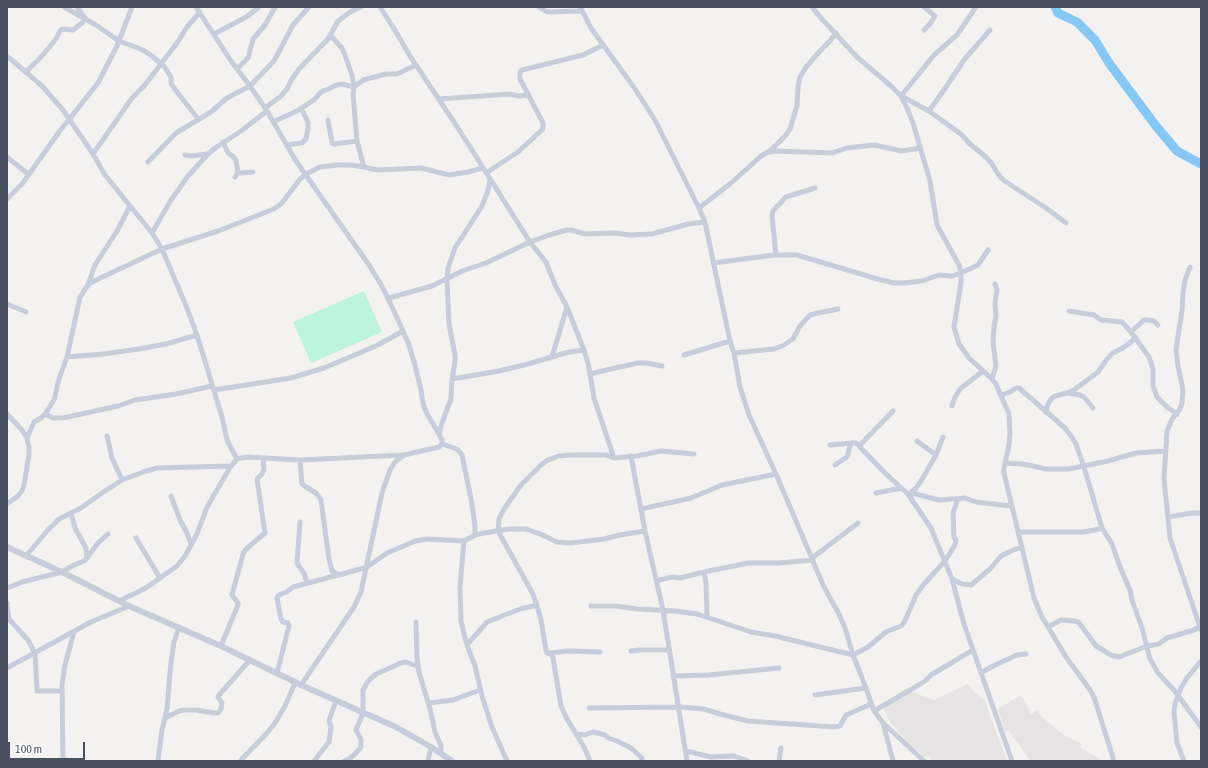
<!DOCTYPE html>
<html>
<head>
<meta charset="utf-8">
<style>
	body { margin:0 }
	#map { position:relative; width:1208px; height:768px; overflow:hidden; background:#f4f2f1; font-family:"Asap Condensed",sans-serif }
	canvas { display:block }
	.frame { position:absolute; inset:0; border:8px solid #474f61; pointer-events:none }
	.scale { position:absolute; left:8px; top:742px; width:77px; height:18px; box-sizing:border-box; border:2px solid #474f61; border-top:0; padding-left:5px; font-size:12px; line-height:14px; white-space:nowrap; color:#474f61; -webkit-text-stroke:3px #fff; paint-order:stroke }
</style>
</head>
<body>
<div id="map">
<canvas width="1208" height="768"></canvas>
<div class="frame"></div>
<div class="scale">100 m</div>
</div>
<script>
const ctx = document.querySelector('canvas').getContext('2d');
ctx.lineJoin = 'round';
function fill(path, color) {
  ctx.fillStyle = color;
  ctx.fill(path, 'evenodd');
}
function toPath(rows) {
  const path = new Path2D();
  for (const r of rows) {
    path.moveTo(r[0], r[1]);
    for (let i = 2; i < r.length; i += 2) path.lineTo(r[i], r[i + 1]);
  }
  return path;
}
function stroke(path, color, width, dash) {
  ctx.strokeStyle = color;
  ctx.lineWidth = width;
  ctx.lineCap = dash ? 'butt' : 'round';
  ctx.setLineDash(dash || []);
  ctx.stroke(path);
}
const education = toPath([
	[968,684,973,691,983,699,984,699,1007,761,931,761,930,760,931,758,928,756,925,757,907,742,890,722,883,707,912,692,934,700],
	[1021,695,1031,714,1038,710,1040,715,1062,734,1082,744,1080,747,1103,761,1031,761,1008,730,1005,732,998,709]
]);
const green = toPath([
	[364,291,382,332,311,363,293,322]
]);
const river = toPath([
	[1055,7,1058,13,1077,22,1095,40,1109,63,1156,126,1177,151,1201,164]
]);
const minor = toPath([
	[64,7,96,25,119,41,143,50,152,56,164,66,171,77,171,84,198,119],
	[380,7,393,27,410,56,458,128,530,242,546,262,555,285,567,307,584,350,588,363,594,398,614,458],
	[539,7,547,12,582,11],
	[580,7,591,28,635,89,655,120,699,208,705,222,711,251,730,341,734,353,740,387,749,415,776,474,824,587,839,614,845,628,853,655,866,688,874,711,883,723,924,761],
	[812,7,820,17,857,57,892,87,901,96,907,108,913,123,930,181,937,225,959,265,961,273,961,282,954,327,959,344,969,358,992,379,996,384,1009,414,1010,435,1009,445,1004,468,1004,473,1034,598,1042,617,1066,657,1090,690,1094,697,1114,761],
	[924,7,935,16,930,24,924,30],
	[976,7,957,35,934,55,901,96,929,111,962,135,970,144,986,157,992,164,996,171,1003,180,1046,208,1066,223],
	[214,34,248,16,259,7],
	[7,56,42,86,63,110,93,154,105,175,152,233,162,249,187,308,197,335,222,417,227,440,237,459],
	[237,69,248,58,253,39,265,25,275,7],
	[26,72,41,57,56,39,60,31,62,29,73,30,82,23,85,18,77,7],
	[439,99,510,94,519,96,529,95],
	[265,108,281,96,287,89,292,79,299,69,328,39,338,21,350,12,361,7],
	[929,111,946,87,964,60,990,30],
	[328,120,332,143,334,144,357,141],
	[273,122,297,111,314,100,321,92,337,85,342,84,354,87,352,75,345,55,342,48,330,35],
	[223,142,228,153,234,157,236,161,238,172,235,177],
	[286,145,302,143,306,139,308,128,308,122,301,108],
	[769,152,785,136,790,129,797,106,798,87,800,77,806,67,821,50,830,41,836,33],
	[93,154,132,98,144,86,177,43,187,27,200,12],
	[185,155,190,156,208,154],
	[7,157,28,174],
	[148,162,176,133,211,112,227,98,250,86,274,61,293,25,309,7],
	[364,167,357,141,353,94,354,87,363,80,386,74,397,74,416,65],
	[238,172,240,173,253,172],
	[486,173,518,152,543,129,543,123,520,79,520,72,522,70,583,55,603,45],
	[7,199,22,184,59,132,98,83,117,46,132,7],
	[699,208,730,184,761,156,768,152,776,151,832,153,847,148,874,145,902,151,920,148],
	[152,233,171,200,188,176,208,154,218,146,241,131,267,111],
	[776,255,772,216,773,211,786,197,815,188],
	[713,263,774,255,797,255,881,280,894,283,904,283,922,281,939,275,952,276,961,273,978,265,988,250],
	[1190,267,1185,280,1183,293,1182,311,1176,349,1178,366,1183,390,1182,403,1180,409,1172,419,1167,431,1164,479,1170,538,1201,630],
	[88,285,95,265,117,231,130,206],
	[389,298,432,286,462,271,486,263,530,242,549,235,567,230,571,230,585,234,615,233,630,235,652,234,688,224,705,222],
	[7,304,26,312],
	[1069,311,1094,315,1101,320,1122,322,1131,332,1149,357,1153,369,1153,386,1157,397,1168,408,1177,414],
	[1131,332,1144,320,1148,320,1154,321,1158,325],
	[734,353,774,349,782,346,793,339,800,326,810,315,823,312,838,309],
	[684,355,730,341],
	[67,357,103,354,139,349,166,344,197,335],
	[552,357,567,307],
	[590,374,615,368,638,363,646,363,662,366],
	[452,379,499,371,528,364,569,352,584,350],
	[992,379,996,366,993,342,994,327,996,316,995,304,997,290,995,284],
	[214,390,291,378,324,368,378,345,403,331],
	[1068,393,1080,395,1084,397,1093,408],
	[1001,395,1010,392,1016,388,1019,388,1065,428,1071,436,1076,444,1084,467,1102,528,1112,544,1120,567,1130,590,1132,600,1142,628,1150,659,1158,673,1174,690,1201,727],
	[952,406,955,397,960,389,983,371],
	[1046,412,1048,404,1051,399,1055,396,1067,393,1074,390,1098,372,1107,359,1113,353,1123,348,1136,338],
	[7,414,22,430,27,438,29,447,29,455,24,485,22,491,18,496,7,504],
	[45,414,53,418,63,418,118,406,135,400,176,394,212,386],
	[439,434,442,423,451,399,452,379,455,362,455,355,449,324,447,280,448,268,455,248,482,206,488,191,490,180],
	[107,436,112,458,122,480],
	[27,438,34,422,41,418,45,414,54,400,59,379,67,357,80,297,88,285,94,281,162,249,218,231,274,209,282,203,300,179,306,174,320,167,338,165,351,165,364,167,377,170,421,168,449,175,468,172,483,168],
	[917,441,936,455],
	[442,444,457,449,462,455,472,504,475,527,475,535],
	[830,445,851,443,856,443,859,446,893,411],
	[859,446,886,474,908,494,931,528,952,579,964,624,1012,761],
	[631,456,645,531,663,610,687,761],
	[300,460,302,484,306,487,316,493,321,500,329,559,332,571,339,575,367,567,387,553,399,548,415,541,427,539,464,541,475,535,484,533,508,529,526,529,540,534,557,542,571,543,604,539,620,535,645,531],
	[1005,463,1023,464,1046,469,1069,469,1108,461,1136,453,1165,451],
	[835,465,847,457,851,443],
	[876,493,902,488],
	[908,494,916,494,939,500,965,498,976,502,1011,506],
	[909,494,916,488,921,481,936,455,943,437],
	[171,496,180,520,187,533,191,544],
	[641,509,691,498,722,485,776,474],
	[1168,517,1192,513,1201,513],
	[300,522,297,562,298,565,304,573,307,583],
	[1018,532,1082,532,1095,530,1102,528],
	[136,538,160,578],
	[464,541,460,587,461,621,467,645,475,666,482,696,492,727,507,761],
	[26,556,48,530,59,519,81,508,102,493,122,480,146,471,157,468,231,466],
	[87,558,98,543,108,534],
	[812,558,858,523],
	[704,572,706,583,707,617],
	[952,579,962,584,971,585,990,569,1001,556,1011,551,1022,547],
	[656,581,672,577,680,578,704,572,748,563,779,563,813,560],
	[7,588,22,582,62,572,72,566,84,561,87,558,86,548,75,528,71,513],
	[119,601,146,588,177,566,185,556,197,534,207,507,231,466,237,459,247,457,300,460,404,455,439,447,442,444,442,440,439,434,427,414,423,404,421,390,415,365,409,345,400,324,383,288,369,265,296,161,267,111,250,86,231,61,196,7],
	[7,603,9,619,28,640,35,653,37,689,37,691,62,691],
	[591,606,615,606,638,609,675,611,697,614,751,632,775,636,853,655,868,647,886,632,901,626,904,623,916,595,924,584,945,561,955,545,956,540,954,537,953,513,958,499],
	[416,622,417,658,419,672,430,709,435,732,441,746,441,753],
	[1048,627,1061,620,1075,621,1078,622,1080,624,1096,646,1111,655,1119,657,1147,646,1159,644,1167,638,1194,630,1199,627],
	[467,645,487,622,520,609,537,605],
	[221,646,238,605,238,603,232,595,243,554,245,550,265,533,257,479,262,474,264,470,263,458],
	[631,651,640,650,669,650],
	[549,653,569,651,600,652],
	[7,668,91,622,129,606],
	[277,673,289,626,288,623,283,622,281,619,277,598,278,596,281,594,287,592,293,587,338,575],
	[981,673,991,667,1017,655,1026,654],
	[673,676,709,675,779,668],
	[301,685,354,607,361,592,382,493,390,470,395,462,404,455],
	[815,695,866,688],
	[428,703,453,700,480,690],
	[589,708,679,707,704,709,720,714,748,721,834,727,840,726,846,715,867,706,871,703],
	[874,711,917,686,925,681,931,675,973,650],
	[165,718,179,711,184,710,197,710,213,713,218,713,221,709,222,703,218,697,219,695,250,660],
	[883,723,893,761],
	[577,734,585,735,593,732,605,735,608,738,617,741,631,748,642,758,642,761],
	[686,751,711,757,734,756,748,761],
	[63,761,62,684,65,665,74,632],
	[158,761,162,730,167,709,171,662,174,642,179,627],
	[240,761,267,733,275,723,285,706,295,683],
	[314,761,329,742,331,727,329,720,336,701],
	[344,761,349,759,355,754,361,747,361,739,356,730,363,713,363,690,368,681,376,674,401,663,406,662,417,666],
	[428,761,431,747],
	[590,761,584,747,567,719,561,706,553,658,552,655,547,653,546,650,541,620,538,609,533,594,498,531,499,519,504,509,521,485,541,465,548,460,559,456,571,455,606,455,614,458,637,456,661,451,694,454],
	[779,761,781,748],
	[1184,761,1177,743,1174,712,1175,704,1181,688,1187,678,1201,661]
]);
const tertiary = toPath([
	[7,547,62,572,129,606,221,646,301,685,396,727,431,747,452,761]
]);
fill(education, '#e5e3e3');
fill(green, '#bcf4dd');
stroke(river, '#85c8f5', 9);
stroke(minor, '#c7cdda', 5);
stroke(tertiary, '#c7cdda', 6);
</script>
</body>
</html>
